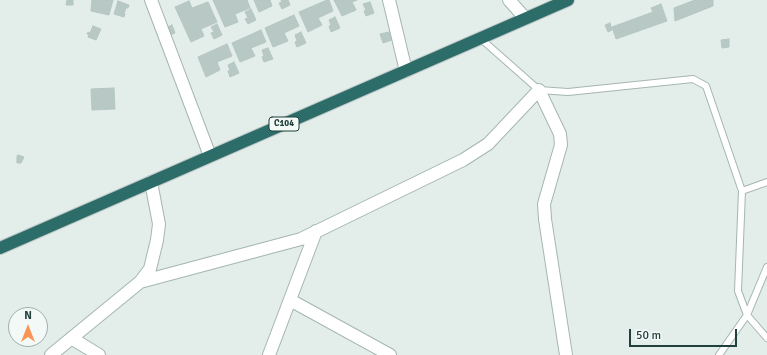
<!DOCTYPE html>
<html>
<head>
<meta charset="utf-8">
<style>
	body { margin:0 }
	#map { position:relative; width:767px; height:355px; overflow:hidden; background:#e3edea; font-family:Signika,sans-serif }
	canvas { display:block }
	.north { position:absolute; left:8px; top:307px; width:40px; height:40px; box-sizing:border-box; background:#f3f9f7; border:1px solid #9fafac; border-radius:50%; rotate:0deg; font-size:11px; font-weight:700; line-height:16px; text-align:center; color:#21403c }
	.north::after { content:''; display:block; margin:auto; width:14px; height:18px; background:#f89556; clip-path:polygon(50% 0,100% 100%,50% 72%,0 100%) }
	.scale { position:absolute; left:629px; top:329px; width:108px; height:18px; box-sizing:border-box; border:2px solid #21403c; border-top:0; padding-left:5px; font-size:12px; line-height:14px; white-space:nowrap; color:#21403c; -webkit-text-stroke:3px #f3f9f7; paint-order:stroke }
</style>
</head>
<body>
<div id="map">
<canvas width="767" height="355"></canvas>
<div class="north">N</div>
<div class="scale">50 m</div>
</div>
<script>
const ctx = document.querySelector('canvas').getContext('2d');
ctx.lineJoin = 'round';
function fill(path, color) {
  ctx.fillStyle = color;
  ctx.fill(path, 'evenodd');
}
function toPath(rows) {
  const path = new Path2D();
  for (const r of rows) {
    path.moveTo(r[0], r[1]);
    for (let i = 2; i < r.length; i += 2) path.lineTo(r[i], r[i + 1]);
  }
  return path;
}
function stroke(path, color, width, dash) {
  ctx.strokeStyle = color;
  ctx.lineWidth = width;
  ctx.lineCap = dash ? 'butt' : 'round';
  ctx.setLineDash(dash || []);
  ctx.stroke(path);
}
function write(font, color, halo, rows, align = 'center') {
  ctx.font = font + ' Signika,sans-serif';
  ctx.lineWidth = 3;
  ctx.setLineDash([]);
  ctx.textBaseline = 'middle';
  ctx.strokeStyle = halo;
  ctx.fillStyle = color;
  for (const [text, x, y, turn = 0] of rows) {
    ctx.save();
    ctx.translate(x, y);
    ctx.rotate((+turn || 0) * Math.PI / 180);
    ctx.textAlign = isNaN(turn) ? turn : align;
    if (halo) ctx.strokeText(text, 0, 0);
    ctx.fillText(text, 0, 0);
    ctx.restore();
  }
}
const building = toPath([
	[67,0,73,0,73,5,66,5,67,0],
	[92,0,113,0,109,15,91,11,92,0],
	[213,0,247,0,250,8,235,14,238,22,225,27,213,0],
	[254,0,270,0,272,6,259,12,254,0],
	[281,0,288,0,290,5,282,9,279,3,282,2,281,0],
	[327,0,329,0,333,11,318,18,322,25,308,32,299,12,327,0],
	[334,0,357,0,352,2,356,10,342,16,334,0],
	[695,0,713,0,713,6,675,21,674,8,695,0],
	[118,1,129,5,128,8,126,8,124,14,125,14,124,17,114,14,118,1],
	[189,1,192,8,208,2,217,22,201,29,204,36,191,42,175,7,189,1],
	[370,2,374,13,366,16,364,11,366,10,363,4,370,2],
	[661,4,667,21,616,39,612,27,653,12,651,8,661,4],
	[251,9,256,20,248,24,245,19,248,18,245,12,251,9],
	[294,15,299,26,284,33,288,41,273,47,265,28,294,15],
	[335,17,340,28,331,32,329,26,331,25,329,20,335,17],
	[610,23,612,30,608,32,605,25,610,23],
	[217,24,222,35,214,39,211,33,214,32,211,27,217,24],
	[172,25,175,33,167,36,165,28,172,25],
	[93,26,101,29,96,40,88,37,89,35,87,34,88,32,90,33,93,26],
	[261,30,266,42,251,48,255,56,240,62,232,43,261,30],
	[301,32,306,43,297,47,295,42,297,41,295,35,301,32],
	[389,32,392,40,383,43,380,34,389,32],
	[729,39,729,47,722,48,721,40,729,39],
	[227,44,232,56,217,62,220,70,206,77,198,57,227,44],
	[268,48,273,59,264,62,262,57,264,56,262,50,268,48],
	[234,62,239,73,230,77,228,71,230,70,228,65,234,62],
	[114,88,115,109,92,110,91,89,114,88],
	[18,155,24,157,21,163,17,163,17,156,18,155]
]);
const lane = toPath([
	[480,38,539,90,568,92,693,79,706,86,742,191,738,291,747,315,719,355],
	[742,191,767,182],
	[767,267,747,315,767,338]
]);
const street = toPath([
	[151,0,210,156],
	[389,0,406,71],
	[509,0,525,18],
	[140,282,301,239,463,160,488,144,539,90,560,134,561,145,544,204,545,219,566,355],
	[290,300,390,355],
	[71,338,99,355],
	[51,355,140,282,150,269,157,240,159,224,151,182],
	[269,355,316,231]
]);
const highway = toPath([
	[0,248,568,0]
]);
const shields = [
	[284,124,30]
];
const shieldNames = [
	["C104",284,124]
];
fill(building, '#b8c8c4');
stroke(building, '#b5c7c2', 1);
stroke(lane, '#a5b6b2', 8);
stroke(street, '#a5b6b2', 14);
stroke(highway, '#c1cac8', 14);
stroke(lane, '#fff', 6);
stroke(street, '#fff', 12);
stroke(highway, '#2c6d69', 12);
for (const [x, y, w] of shields) {
  const box = new Path2D();
  box.roundRect(x - w / 2, y - 7, w, 14, 3);
  ctx.fillStyle = '#f3f9f7';
  ctx.fill(box);
  stroke(box, '#21403c', 1);
}
write('bold 9px', '#21403c', null, shieldNames);
</script>
</body>
</html>
